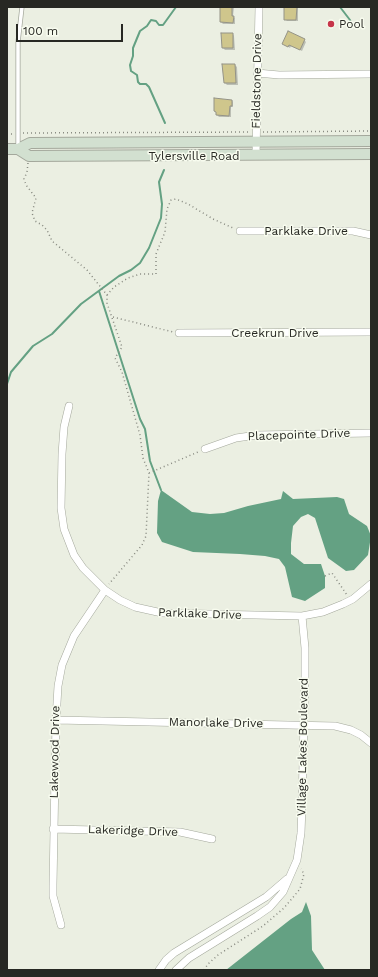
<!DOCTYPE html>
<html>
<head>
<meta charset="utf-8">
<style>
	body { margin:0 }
	#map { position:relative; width:378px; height:977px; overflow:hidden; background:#ebefe2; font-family:"Work Sans",sans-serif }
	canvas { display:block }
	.frame { position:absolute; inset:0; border:8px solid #272823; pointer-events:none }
	.scale { position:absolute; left:16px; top:24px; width:107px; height:18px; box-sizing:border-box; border:2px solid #272823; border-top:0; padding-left:5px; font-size:12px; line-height:14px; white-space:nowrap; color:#272823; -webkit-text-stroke:3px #f8fcef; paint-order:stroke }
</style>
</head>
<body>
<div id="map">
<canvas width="378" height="977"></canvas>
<div class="frame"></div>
<div class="scale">100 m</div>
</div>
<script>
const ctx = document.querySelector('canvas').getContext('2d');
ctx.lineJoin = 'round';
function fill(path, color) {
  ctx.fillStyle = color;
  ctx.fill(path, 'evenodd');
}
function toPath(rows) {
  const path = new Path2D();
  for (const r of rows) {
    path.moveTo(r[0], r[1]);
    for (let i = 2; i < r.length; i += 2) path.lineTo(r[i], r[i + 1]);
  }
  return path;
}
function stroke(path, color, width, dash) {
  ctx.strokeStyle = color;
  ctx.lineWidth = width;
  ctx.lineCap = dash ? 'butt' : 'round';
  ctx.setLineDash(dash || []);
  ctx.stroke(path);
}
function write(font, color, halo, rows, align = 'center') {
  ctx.font = font + ' "Work Sans",sans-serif';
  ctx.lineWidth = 3;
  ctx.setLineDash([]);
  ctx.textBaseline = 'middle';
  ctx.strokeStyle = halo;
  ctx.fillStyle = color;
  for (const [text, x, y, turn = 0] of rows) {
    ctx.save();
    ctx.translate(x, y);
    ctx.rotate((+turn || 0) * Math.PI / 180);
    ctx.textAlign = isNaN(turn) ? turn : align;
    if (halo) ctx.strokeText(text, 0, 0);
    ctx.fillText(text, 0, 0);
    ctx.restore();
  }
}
const water = toPath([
	[161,490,192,512,210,514,224,513,248,506,281,499,283,491,293,499,337,497,344,499,349,514,367,526,371,536,368,555,354,570,346,571,328,558,315,518,308,514,301,517,293,526,291,543,291,554,304,564,321,564,325,576,325,588,305,601,292,597,285,567,279,559,265,556,240,554,193,552,162,542,157,533,158,501],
	[306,902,311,916,312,950,325,970,226,970,291,919,302,912]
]);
const shadow = toPath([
	[221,7,234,7,233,16,235,18,235,24,223,24,221,22],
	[285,7,298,7,298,21,287,21,285,19],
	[222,34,233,34,234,36,235,50,225,50,223,48],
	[304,40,306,42,302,51,291,46,290,48,285,45],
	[235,65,237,67,238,85,227,85,225,83],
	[232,100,233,102,233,107,231,107,231,117,219,117,217,115]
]);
const stream = toPath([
	[340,7,350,20,351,24],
	[165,123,149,87,146,84,140,84,138,82,137,75,131,71,130,65,133,56,133,48,140,31,147,26,151,20,156,21,159,25,163,25,176,7],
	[99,291,140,419,145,429,150,461,161,490],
	[7,384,11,372,33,346,52,334,81,304,119,276,131,270,140,263,149,248,161,218,162,204,159,182,164,170]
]);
const building = toPath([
	[220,7,232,7,232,16,234,16,233,23,220,22,220,7],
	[284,7,297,7,296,20,284,20,284,7],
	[288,31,305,39,300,50,289,45,288,47,282,44,288,31],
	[221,33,233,33,233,48,222,48,221,33],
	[222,64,235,64,236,83,224,83,222,64],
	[214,98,232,100,232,106,230,106,229,116,216,115,216,112,214,111,214,98]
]);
const path = toPath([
	[263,132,371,131],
	[23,133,249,132],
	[7,134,13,134],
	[28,163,27,172,24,179,26,185,36,198,32,213,35,221,42,225,47,230,52,241,87,270,107,295,107,303,122,347,115,358,122,372,140,435,143,458,149,473,146,536,142,545,109,584],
	[107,295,114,287,128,278,140,274,156,274,156,254,165,232,167,209,171,200,176,199,188,204,213,219,233,228],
	[113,317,173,332],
	[149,473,198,452],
	[325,576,332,573,347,595],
	[204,970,208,964,218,955,263,926,284,908,300,889,304,874,301,869]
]);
const lane = toPath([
	[18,146,18,42,22,7]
]);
const street = toPath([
	[257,73,279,75,371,74],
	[256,155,259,7],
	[240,231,353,231,371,235],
	[179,333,371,332],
	[69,406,64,427,62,454,61,508,64,529,74,555,83,568,105,590,120,600,135,607,162,613,302,616,323,612,343,604,353,599,371,584],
	[205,449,236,438,257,435,371,433],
	[56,720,335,726,351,730,361,735,371,743],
	[53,829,180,832,212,839],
	[61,925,53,896,53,885,56,720,58,686,62,665,74,636,105,590],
	[159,970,166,960,174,953,266,897,287,879],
	[176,970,189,958,257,916,270,907,283,892,297,860,301,833,302,806,305,676,305,648,302,616]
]);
const secondary = toPath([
	[7,149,18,149,30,143,371,141],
	[18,149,29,156,371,154]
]);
const markers = [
	[331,24,4,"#c63549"]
];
const poiNames = [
	["Pool",339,24]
];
const streetNames = [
	["Fieldstone Drive",257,81,-89],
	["Tylersville Road",194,156],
	["Parklake Drive",306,231],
	["Creekrun Drive",275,333],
	["Placepointe Drive",299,435,-2],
	["Parklake Drive",200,614,2],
	["Manorlake Drive",216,723,1],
	["Village Lakes Boulevard",303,747,-89],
	["Lakewood Drive",55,752,-89],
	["Lakeridge Drive",133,831,2]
];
fill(water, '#64a183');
fill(shadow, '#0003');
stroke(stream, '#64a183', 2);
fill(building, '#cfc68c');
stroke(building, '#949387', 1);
stroke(lane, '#a4a89c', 5);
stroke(street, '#a4a89c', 8);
stroke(secondary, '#a4a89c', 12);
stroke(path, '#888a81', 1.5, [1, 3]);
stroke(lane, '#fff', 3.5);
stroke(street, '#fff', 7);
stroke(secondary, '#d2e0d0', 10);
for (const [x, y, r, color] of markers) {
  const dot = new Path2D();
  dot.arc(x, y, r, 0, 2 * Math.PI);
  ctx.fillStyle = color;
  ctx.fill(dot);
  stroke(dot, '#f8fcef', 1.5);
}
write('12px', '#272823', '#f8fcef', poiNames, 'left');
write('12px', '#272823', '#f8fcef', streetNames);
</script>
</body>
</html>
